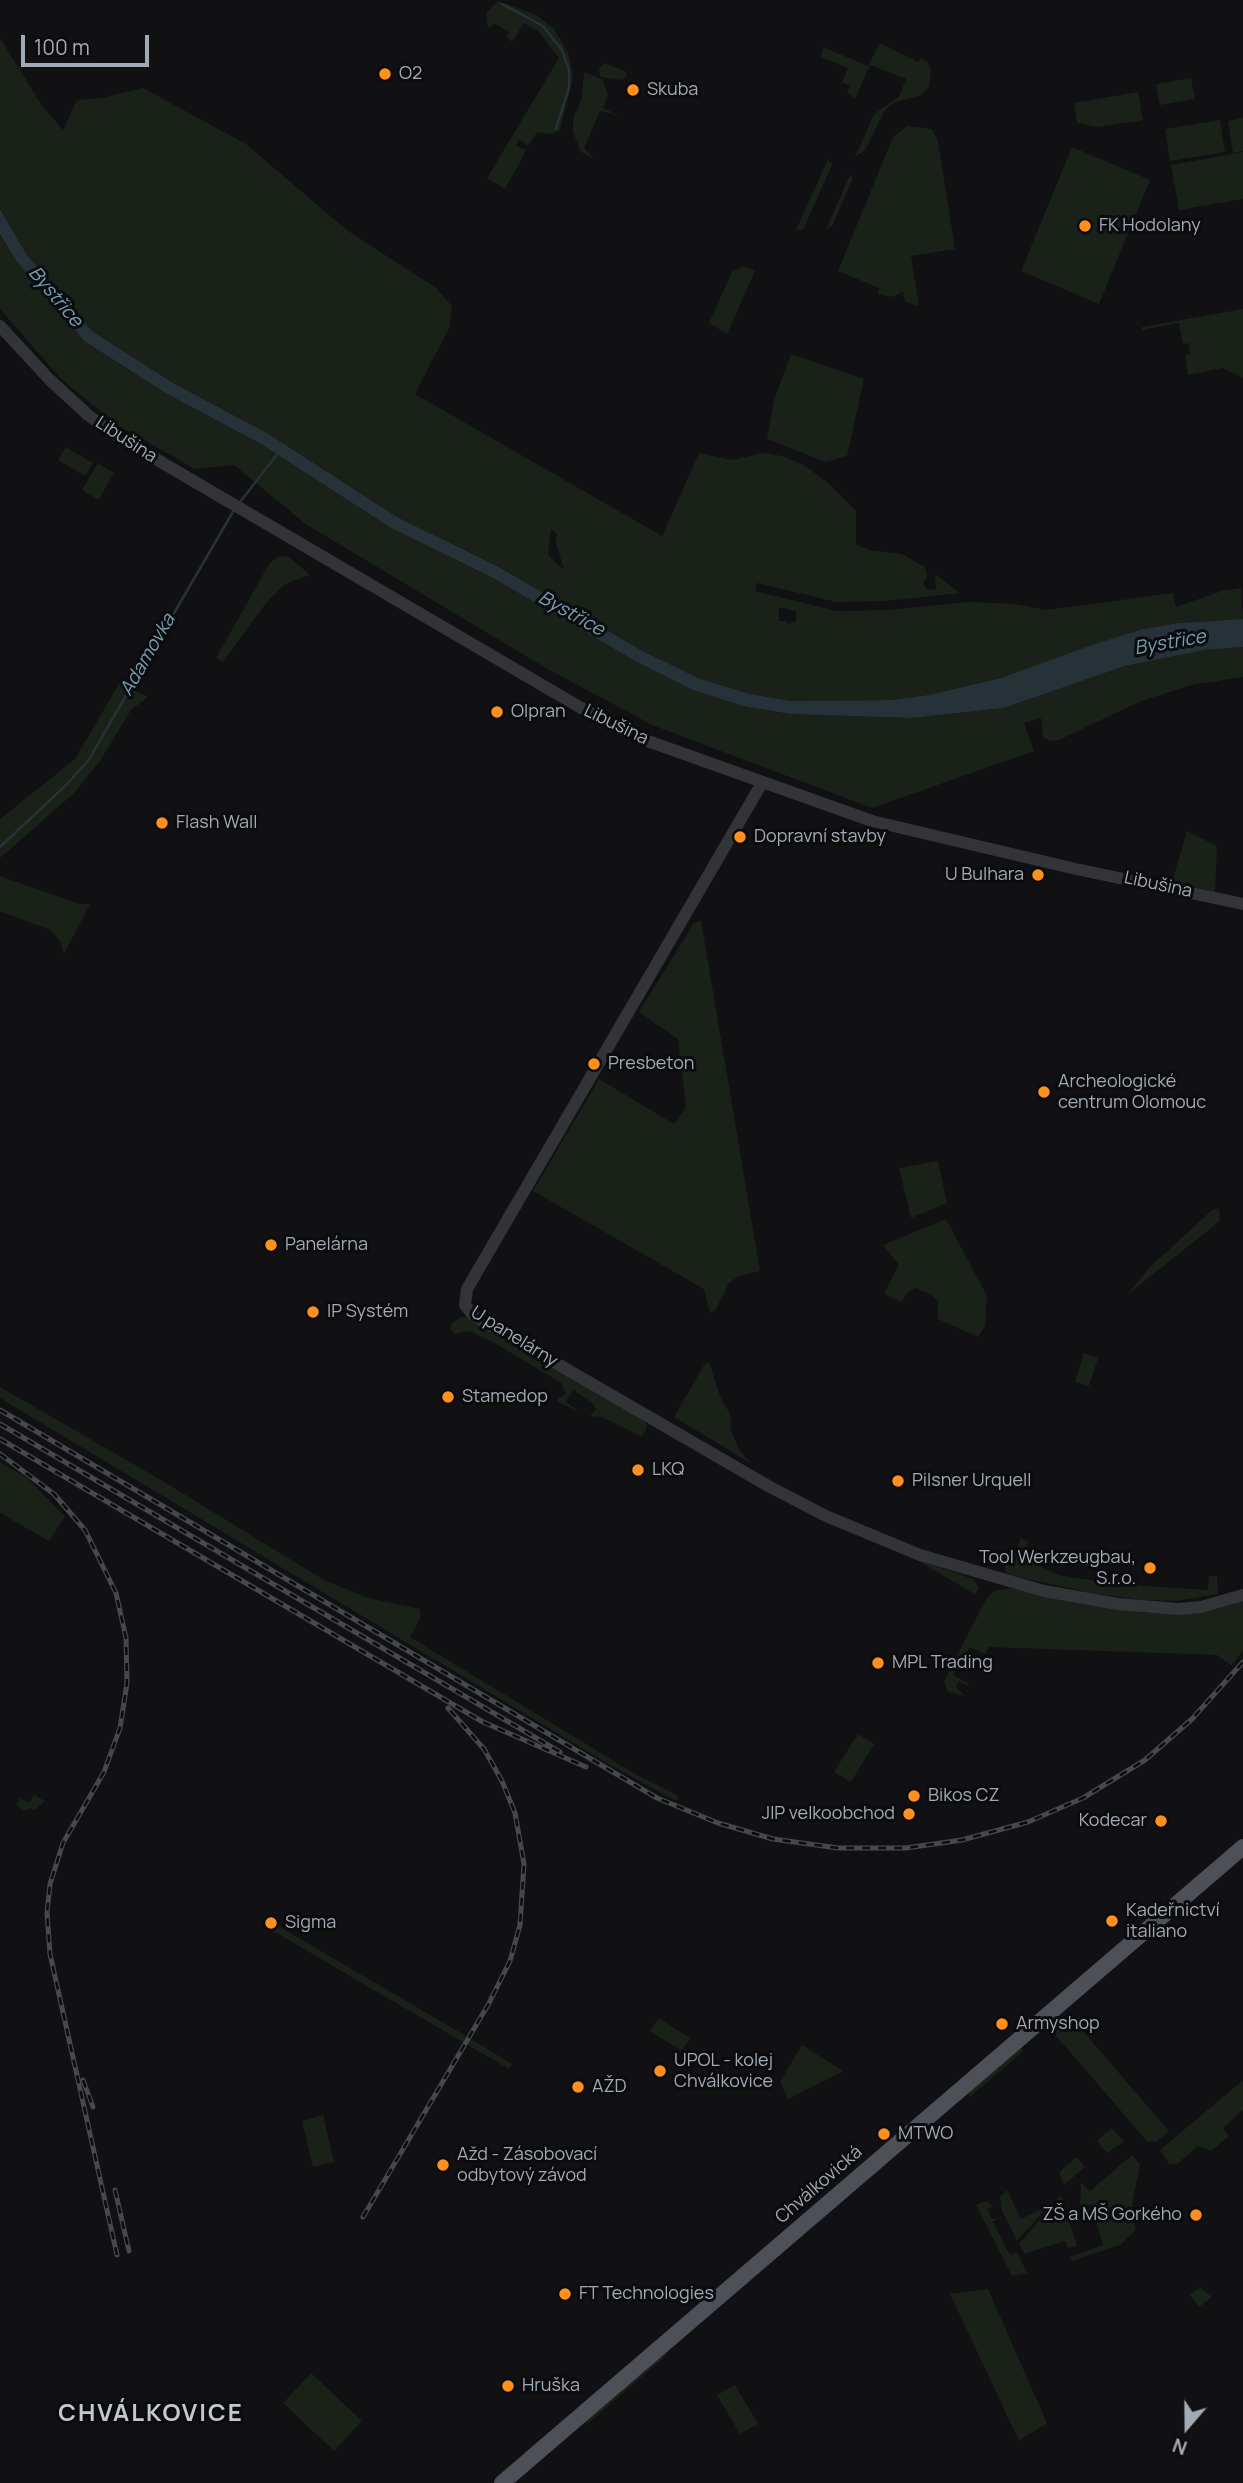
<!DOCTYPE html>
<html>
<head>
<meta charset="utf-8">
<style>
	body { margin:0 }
	#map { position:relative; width:1243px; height:2483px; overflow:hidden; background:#111113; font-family:Manrope,sans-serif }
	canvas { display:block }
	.north { position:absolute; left:1152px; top:2392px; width:70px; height:70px; -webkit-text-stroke:5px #0c0c0e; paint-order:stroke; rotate:200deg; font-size:19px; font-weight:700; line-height:28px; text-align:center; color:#a1aab5 }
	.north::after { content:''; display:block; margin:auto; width:24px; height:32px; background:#a1aab5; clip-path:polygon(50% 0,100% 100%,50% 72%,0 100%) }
	.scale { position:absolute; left:21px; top:35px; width:128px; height:32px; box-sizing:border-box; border:4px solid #a1aab5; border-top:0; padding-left:9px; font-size:21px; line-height:24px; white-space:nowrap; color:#a1aab5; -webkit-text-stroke:5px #0c0c0e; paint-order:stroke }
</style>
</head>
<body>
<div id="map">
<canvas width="1243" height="2483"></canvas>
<div class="north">N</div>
<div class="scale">100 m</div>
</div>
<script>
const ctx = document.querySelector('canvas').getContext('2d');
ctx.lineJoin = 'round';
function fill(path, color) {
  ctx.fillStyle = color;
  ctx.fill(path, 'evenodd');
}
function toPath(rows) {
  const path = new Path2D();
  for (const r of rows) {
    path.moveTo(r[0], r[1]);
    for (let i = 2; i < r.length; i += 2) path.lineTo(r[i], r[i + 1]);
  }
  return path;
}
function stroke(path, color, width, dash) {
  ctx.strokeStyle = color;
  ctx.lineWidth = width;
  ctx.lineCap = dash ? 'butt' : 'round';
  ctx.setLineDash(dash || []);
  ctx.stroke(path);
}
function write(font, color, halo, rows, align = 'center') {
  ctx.font = font + ' Manrope,sans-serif';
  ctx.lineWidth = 6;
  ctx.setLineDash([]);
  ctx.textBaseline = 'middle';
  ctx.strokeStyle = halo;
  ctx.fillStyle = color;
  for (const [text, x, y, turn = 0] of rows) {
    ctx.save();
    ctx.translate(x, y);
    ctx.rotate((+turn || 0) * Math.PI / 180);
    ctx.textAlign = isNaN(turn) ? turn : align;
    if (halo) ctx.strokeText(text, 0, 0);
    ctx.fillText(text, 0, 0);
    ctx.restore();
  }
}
const green = toPath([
	[498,1,536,15,554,29,568,52,573,77,560,130,551,134,537,132,528,146,519,139,516,145,524,150,528,147,505,189,487,178,559,58,538,31,524,23,512,42,506,37,509,32,494,23,490,28,488,27,486,13],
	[0,38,41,104,63,130,77,100,101,98,143,88,246,144,348,231,436,288,452,306,450,326,415,394,662,536,699,453,732,460,764,453,782,456,804,465,827,482,856,511,856,544,869,550,902,554,925,567,927,577,923,582,927,590,936,589,935,574,960,593,886,601,836,602,757,583,755,591,837,611,887,610,969,602,1015,604,1046,610,1173,593,1176,607,1222,591,1241,588,1243,619,1179,623,1143,629,1001,678,928,695,892,700,791,701,750,694,698,678,641,650,499,567,397,517,267,433,173,383,92,331,27,255,0,209],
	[551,529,557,534,555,539,564,570,548,555],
	[779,607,796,611,796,621,787,624,786,621,779,621],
	[880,43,918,62,921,58,927,61,931,70,929,87,920,96,895,102,885,110,865,150,855,157,874,114,899,97,906,79,870,65,855,99,847,92,850,86,842,82,848,68,821,57,823,47,868,66],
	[604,63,623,70,627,74,623,80,600,77,599,69],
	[584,72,602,79,608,95,603,108,618,115,600,111,584,148,594,159,581,152,573,132,573,119,582,97],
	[1191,78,1195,99,1160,105,1156,84],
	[1138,92,1143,120,1098,127,1077,123,1074,103],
	[1243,118,1243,151,1233,153,1228,121],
	[1220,120,1225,152,1170,161,1165,129],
	[907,126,932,129,938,141,955,249,911,256,919,306,905,302,903,292,891,297,877,294,879,288,838,271,893,137],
	[1072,147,1150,180,1099,304,1021,271],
	[1243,152,1243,199,1179,210,1171,165],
	[828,159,832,165,803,230,796,230],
	[845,168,853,178,832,226,826,229,850,175],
	[0,234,17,262,84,341,167,394,261,444,391,528,493,578,635,661,747,707,789,714,912,718,1004,708,1125,666,1205,650,1243,647,1243,677,1192,685,1141,701,1059,740,1051,741,1043,737,1041,718,1024,723,1034,751,872,808,652,725,546,668,307,525,234,465,195,469,119,426,62,380,0,309],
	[743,266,755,271,727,334,709,323,732,272],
	[1243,309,1243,378,1223,368,1188,375,1185,355,1190,354,1188,343,1183,344,1179,323,1142,330,1142,327],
	[791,354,864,379,847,456,826,462,767,439,774,400],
	[66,447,93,463,85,476,58,460],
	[98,463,114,473,98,500,82,490],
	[288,556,310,575,285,584,266,603,223,662,216,658,269,564,277,557],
	[120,682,148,697,131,710,100,761,73,794,0,858,0,819,75,759],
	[1187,831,1217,846,1215,892,1172,882],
	[0,876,79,904,90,904,64,954,60,941,50,930,0,911],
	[701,920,760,1271,739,1276,729,1283,715,1311,710,1313,704,1289,533,1191,599,1079,674,1124,686,1107,678,1039,639,1012,694,923],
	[938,1161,947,1203,911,1218,899,1168],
	[1219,1208,1220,1221,1127,1295,1150,1267,1211,1211],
	[946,1219,987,1296,985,1326,978,1337,938,1319,938,1301,930,1294,915,1288,907,1293,901,1302,884,1294,899,1265,883,1245],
	[461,1317,467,1317,645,1421,647,1427,642,1437,602,1417,590,1416,596,1409,593,1403,573,1390,566,1402,582,1414,559,1402,557,1400,566,1393,561,1383,498,1345,470,1331,454,1334,450,1328,452,1323],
	[1084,1353,1098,1358,1089,1386,1075,1382],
	[709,1362,720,1396,730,1414,731,1430,739,1450,752,1464,674,1417,704,1365],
	[0,1387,161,1480,324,1580,368,1598,420,1609,420,1618,410,1637,637,1775,679,1796,676,1801,605,1762,0,1398],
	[0,1462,27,1478,65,1516,49,1541,0,1513],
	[1021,1538,1029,1542,1021,1556,1058,1575,1117,1584,1208,1590,1209,1576,1217,1576,1218,1594,1176,1601,1144,1600,1091,1593,1011,1575,1006,1572,1004,1561,1008,1550,1015,1552],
	[915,1559,973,1579,979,1588,976,1595],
	[1012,1588,1146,1613,1212,1610,1243,1601,1243,1650,1232,1666,1217,1655,989,1647,985,1654,970,1647,953,1675,969,1684,968,1686,959,1681,956,1687,965,1696,948,1692,944,1681,985,1601,994,1591],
	[858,1734,874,1744,851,1782,834,1772],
	[34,1795,45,1801,35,1810,30,1808,25,1811,16,1805,20,1798,29,1803],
	[273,1923,389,1991,466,2036,463,2042,384,1996,270,1929],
	[1068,2014,1169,2131,1156,2142,1147,2141,1051,2030],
	[659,2018,690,2038,682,2051,650,2031],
	[471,2039,512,2064,509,2069,468,2045],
	[802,2045,843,2071,788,2099,780,2082],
	[1019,2046,1023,2050,1021,2053,970,2097,969,2092],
	[1243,2080,1243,2110,1223,2128,1229,2136,1211,2151,1198,2146,1177,2164,1169,2164,1160,2150],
	[323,2115,334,2162,313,2167,302,2121],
	[1112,2128,1124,2142,1107,2153,1097,2141,1088,2148],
	[1132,2155,1140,2164,1131,2211,1136,2230,1120,2245,1072,2261,1070,2257,1103,2245,1091,2204,1080,2207,1081,2182,1090,2191],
	[1077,2157,1085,2167,1064,2185,1059,2172],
	[1007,2190,1021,2219,1049,2205,1017,2241,1002,2211,1000,2197],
	[1061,2195,1077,2246,1068,2248,1065,2241,1024,2254,1019,2244],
	[986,2201,993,2206,987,2209,992,2219,1000,2218,993,2222,1010,2255,1017,2252,1027,2273,1012,2276,976,2205],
	[1200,2287,1212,2297,1199,2307,1190,2295],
	[988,2289,1047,2423,1019,2441,950,2294],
	[665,2353,668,2354,585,2426,587,2420],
	[311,2373,362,2421,334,2451,283,2403],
	[735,2385,758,2424,740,2434,717,2395]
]);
const water = toPath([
	[0,209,27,255,92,331,173,383,267,433,397,517,499,567,641,650,698,678,750,694,791,701,892,700,928,695,1001,678,1092,645,1143,629,1179,623,1243,619,1243,647,1205,650,1125,666,1004,708,912,718,790,714,747,707,693,690,635,661,493,578,391,528,261,444,167,394,84,341,17,262,0,234]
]);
const stream = toPath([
	[502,4,543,26,562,50,569,70,569,88,556,129],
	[240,502,279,452],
	[0,847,66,785,88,761,234,510]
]);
const tertiary = toPath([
	[0,326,49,379,88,415,120,438,583,709,645,740,872,821,1076,869,1243,904],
	[762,783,467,1289,465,1305,473,1315,770,1487,826,1516,920,1555,1044,1591,1118,1604,1178,1609,1201,1607,1243,1595]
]);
const primary = toPath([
	[502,2483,1243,1847]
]);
const rail = toPath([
	[0,1410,657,1798,718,1823,773,1839,838,1848,906,1848,962,1840,1028,1822,1083,1798,1145,1760,1192,1719,1243,1662],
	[0,1424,560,1752],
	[0,1439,483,1722,586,1767],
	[0,1454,54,1494,85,1530,116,1593,126,1638,127,1683,120,1728,104,1772,63,1843,50,1884,47,1913,50,1954,117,2255],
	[83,2080,93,2107],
	[115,2190,129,2251],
	[363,2217,488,2005,510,1961,520,1925,524,1864,515,1813,502,1781,484,1749,448,1708]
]);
const markers = [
	[385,74,7,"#ff901d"],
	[633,90,7,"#ff901d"],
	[1085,226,7,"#ff901d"],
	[497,712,7,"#ff901d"],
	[162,823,7,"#ff901d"],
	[740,837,7,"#ff901d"],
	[1038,875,7,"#ff901d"],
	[594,1064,7,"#ff901d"],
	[1044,1092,7,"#ff901d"],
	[271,1245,7,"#ff901d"],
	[313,1312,7,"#ff901d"],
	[448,1397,7,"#ff901d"],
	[638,1470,7,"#ff901d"],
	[898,1481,7,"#ff901d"],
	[1150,1568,7,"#ff901d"],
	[878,1663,7,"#ff901d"],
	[914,1796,7,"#ff901d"],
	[909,1814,7,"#ff901d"],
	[1161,1821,7,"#ff901d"],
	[1112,1921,7,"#ff901d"],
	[271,1923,7,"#ff901d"],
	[1002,2024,7,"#ff901d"],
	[660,2071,7,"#ff901d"],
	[578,2087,7,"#ff901d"],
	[884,2134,7,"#ff901d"],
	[443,2165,7,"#ff901d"],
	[1196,2215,7,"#ff901d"],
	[565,2294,7,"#ff901d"],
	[508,2386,7,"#ff901d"]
];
const poiNames = [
	["O2",399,74],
	["Skuba",647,90],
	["FK Hodolany",1099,226],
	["Olpran",511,712],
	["Flash Wall",176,823],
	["Dopravní stavby",754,837],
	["U Bulhara",1024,875,"right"],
	["Presbeton",608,1064],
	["Archeologické",1058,1082],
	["centrum Olomouc",1058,1103],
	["Panelárna",285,1245],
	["IP Systém",327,1312],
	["Stamedop",462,1397],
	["LKQ",652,1470],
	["Pilsner Urquell",912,1481],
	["Tool Werkzeugbau,",1136,1558,"right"],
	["S.r.o.",1136,1579,"right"],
	["MPL Trading",892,1663],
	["Bikos CZ",928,1796],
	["JIP velkoobchod",895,1814,"right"],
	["Kodecar",1147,1821,"right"],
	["Kadeřnictví",1126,1911],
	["italiano",1126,1932],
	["Sigma",285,1923],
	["Armyshop",1016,2024],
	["UPOL - kolej",674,2061],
	["Chválkovice",674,2082],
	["AŽD",592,2087],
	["MTWO",898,2134],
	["Ažd - Zásobovací",457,2155],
	["odbytový závod",457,2176],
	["ZŠ a MŠ Gorkého",1182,2215,"right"],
	["FT Technologies",579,2294],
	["Hruška",522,2386]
];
const streetNames = [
	["Libušina",126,440,33],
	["Libušina",616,725,26],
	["Libušina",1158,885,12],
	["U panelárny",514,1337,32],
	["Chválkovická",819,2185,-41]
];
const waterNames = [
	["Bystřice",55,297,50],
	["Bystřice",571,614,29],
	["Bystřice",1170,643,-10],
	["Adamovka",148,655,-60]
];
const districtNames = [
	["CHVÁLKOVICE",151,2414]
];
fill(green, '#192119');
fill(water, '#263237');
stroke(stream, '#263237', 2.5);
stroke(tertiary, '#323438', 12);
stroke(primary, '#4d5157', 16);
stroke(rail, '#45484d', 5);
stroke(rail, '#0c0c0e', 2.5, [8]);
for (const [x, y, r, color] of markers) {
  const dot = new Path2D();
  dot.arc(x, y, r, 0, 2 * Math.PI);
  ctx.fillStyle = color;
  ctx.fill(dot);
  stroke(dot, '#0c0c0e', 2.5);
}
write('18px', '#a1aab5', '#0c0c0e', poiNames, 'left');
write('18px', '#a1aab5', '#0c0c0e', streetNames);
write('italic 19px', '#74a0b4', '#0c0c0e', waterNames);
ctx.letterSpacing = '2px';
write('bold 24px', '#c2c8d0', '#0c0c0e', districtNames);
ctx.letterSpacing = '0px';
</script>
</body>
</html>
